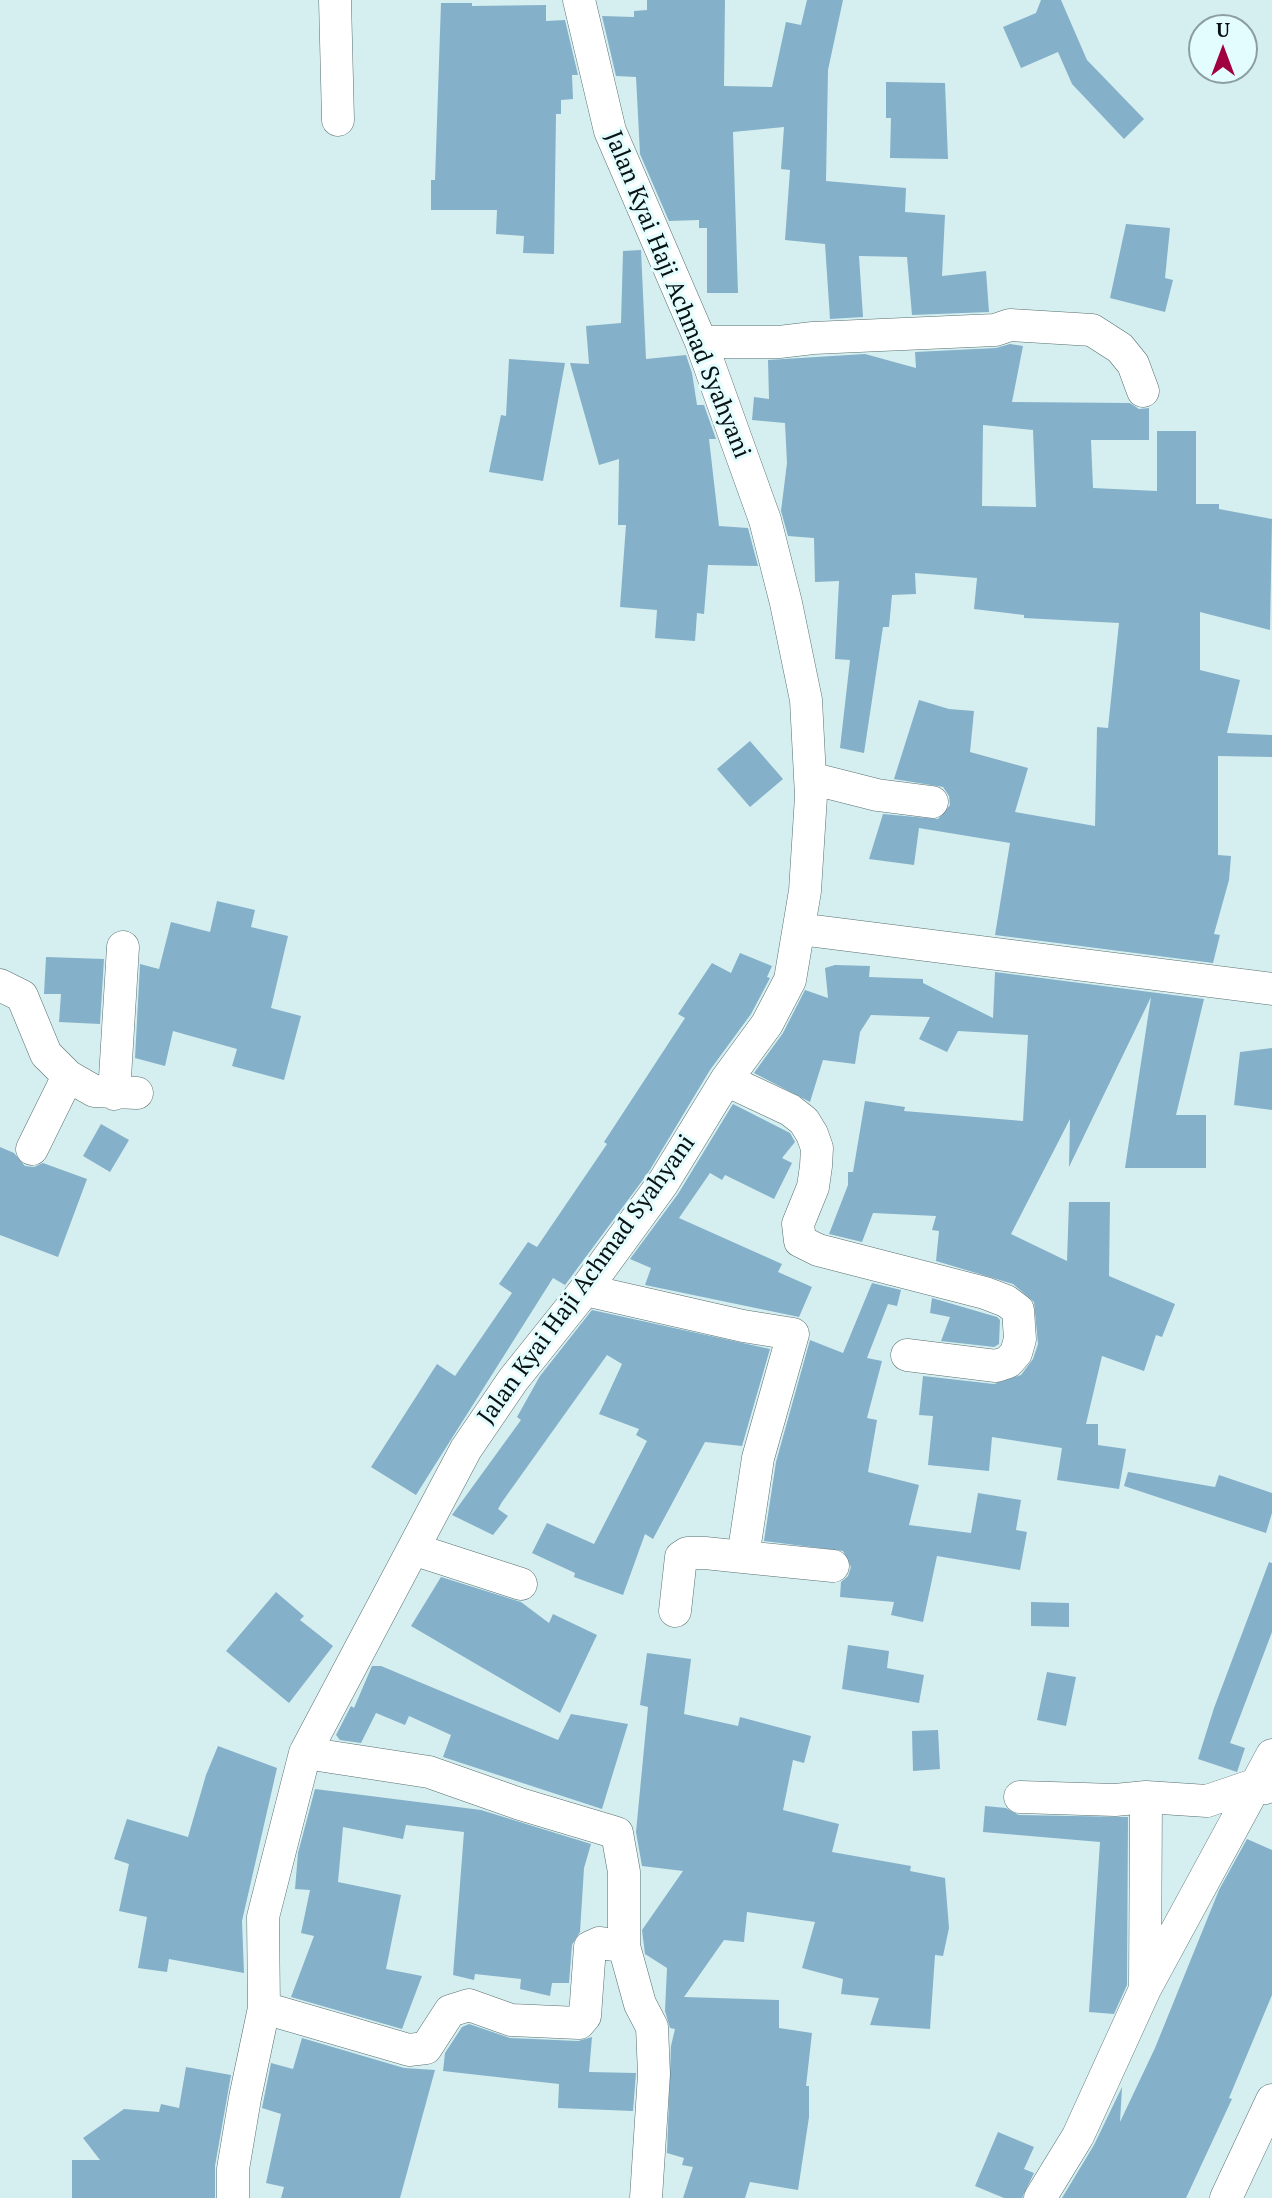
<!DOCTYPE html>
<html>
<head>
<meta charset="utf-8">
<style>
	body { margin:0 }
	#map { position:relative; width:1272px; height:2198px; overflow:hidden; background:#d5eff0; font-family:"PT Serif",serif }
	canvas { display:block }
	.north { position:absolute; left:1188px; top:14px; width:70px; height:70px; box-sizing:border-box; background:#e3fcfd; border:2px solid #8c9e9f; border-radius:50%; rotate:0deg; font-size:19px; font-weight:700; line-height:28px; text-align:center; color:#091213 }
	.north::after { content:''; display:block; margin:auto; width:24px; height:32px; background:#a0003e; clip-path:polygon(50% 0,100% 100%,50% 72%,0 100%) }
</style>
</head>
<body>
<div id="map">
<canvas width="1272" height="2198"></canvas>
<div class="north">U</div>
</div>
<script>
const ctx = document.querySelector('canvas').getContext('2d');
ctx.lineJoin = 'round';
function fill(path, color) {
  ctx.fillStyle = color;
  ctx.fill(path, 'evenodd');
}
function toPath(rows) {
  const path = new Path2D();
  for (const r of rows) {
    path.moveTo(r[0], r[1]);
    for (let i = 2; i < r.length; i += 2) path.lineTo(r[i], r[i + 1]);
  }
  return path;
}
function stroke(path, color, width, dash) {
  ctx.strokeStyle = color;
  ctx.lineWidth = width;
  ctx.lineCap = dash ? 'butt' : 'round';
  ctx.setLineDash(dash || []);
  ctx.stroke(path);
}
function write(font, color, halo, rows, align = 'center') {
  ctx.font = font + ' "PT Serif",serif';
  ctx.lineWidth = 6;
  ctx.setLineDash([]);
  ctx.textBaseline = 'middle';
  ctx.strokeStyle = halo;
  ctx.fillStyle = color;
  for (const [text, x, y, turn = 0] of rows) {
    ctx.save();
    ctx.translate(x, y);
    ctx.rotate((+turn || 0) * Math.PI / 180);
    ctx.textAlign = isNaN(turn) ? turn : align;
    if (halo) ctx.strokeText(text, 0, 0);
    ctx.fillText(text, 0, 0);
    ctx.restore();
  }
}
const building = toPath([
	[647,0,725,0,724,86,772,87,786,22,801,25,807,0,843,0,828,70,826,181,906,188,905,212,945,215,942,276,986,271,989,312,912,315,907,257,859,256,863,317,830,319,825,244,785,240,790,170,781,169,784,127,733,132,738,293,707,293,707,228,699,228,699,220,669,221,640,154,636,77,616,76,602,16,634,17,634,11,647,10],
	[1041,0,1061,0,1087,60,1144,119,1124,139,1072,84,1058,52,1021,68,1003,27,1036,13],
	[441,3,472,3,472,6,546,5,546,21,565,20,578,75,572,75,573,99,561,100,561,114,556,114,554,254,523,253,524,236,496,234,497,210,431,210,431,180,435,180],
	[886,82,945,83,948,159,890,158,891,118,886,118],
	[1126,224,1170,228,1165,278,1173,280,1165,312,1110,298],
	[641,250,646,359,686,355,692,373,697,405,704,405,716,439,709,439,719,526,748,528,758,566,708,565,704,614,697,613,695,641,655,638,657,610,620,607,626,525,618,525,619,459,599,465,570,363,589,364,586,326,621,323,623,251],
	[1010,344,1023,346,1012,402,1130,403,1139,409,1149,408,1149,440,1091,440,1093,488,1157,491,1157,431,1196,431,1196,504,1219,504,1219,509,1272,519,1270,630,1200,612,1200,670,1240,680,1227,733,1272,735,1272,757,1218,756,1218,855,1231,856,1229,880,1214,934,1220,935,1213,963,995,935,1010,843,919,828,914,865,869,859,883,814,938,819,950,805,949,796,943,787,894,779,919,700,949,709,974,711,970,752,1028,768,1015,812,1095,826,1097,727,1108,728,1119,623,1024,618,1024,615,974,609,977,578,915,573,916,594,892,595,889,627,883,627,864,753,840,748,850,660,835,659,839,581,815,582,814,538,788,536,781,511,787,463,785,423,752,420,754,397,769,399,768,360,865,354,916,368,915,352,996,348],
	[983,425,1033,430,1036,507,982,506],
	[509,359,565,363,543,481,489,472,501,415,506,416],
	[750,741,783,779,750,807,717,769],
	[217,901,255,910,251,927,288,936,271,1008,301,1016,284,1080,232,1066,237,1049,173,1031,165,1066,135,1058,140,964,159,969,171,922,210,932],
	[740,953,772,966,767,977,770,978,751,1014,710,1070,648,1173,565,1285,553,1278,416,1495,371,1467,437,1364,455,1376,512,1293,499,1284,528,1242,537,1247,607,1144,604,1142,685,1018,678,1014,712,963,731,973],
	[46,957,104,959,100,1024,59,1022,61,994,44,994],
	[835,965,870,966,869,977,923,979,923,983,993,1018,995,972,1204,999,1176,1115,1206,1115,1206,1168,1125,1168,1151,997,1069,1167,1070,1119,1011,1234,1067,1261,1069,1202,1110,1202,1109,1276,1175,1304,1162,1337,1156,1335,1144,1371,1102,1356,1086,1424,1098,1424,1098,1445,1126,1449,1119,1489,1057,1480,1062,1448,992,1437,989,1471,928,1465,933,1416,919,1415,923,1376,994,1384,1021,1375,1033,1359,1038,1344,1034,1302,1013,1284,936,1261,939,1231,932,1230,936,1216,873,1213,862,1242,829,1234,848,1185,848,1172,853,1172,865,1101,905,1107,904,1111,1023,1121,1028,1035,958,1031,947,1052,919,1039,930,1017,871,1015,860,1032,855,1064,823,1060,810,1102,754,1073,783,1033,805,990,828,998,825,968],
	[1272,1048,1272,1110,1234,1105,1240,1052],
	[733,1104,790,1133,795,1142,782,1158,792,1163,774,1199,725,1175,722,1180,710,1173,679,1218,782,1264,778,1272,812,1287,799,1317,645,1285,651,1268,630,1259,678,1194],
	[101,1124,129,1140,110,1172,83,1156],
	[0,1147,14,1153,25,1166,34,1167,43,1163,87,1179,58,1257,0,1235],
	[872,1283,901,1290,897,1306,888,1304,867,1358,882,1361,867,1418,877,1420,868,1472,919,1485,909,1525,971,1533,978,1493,1021,1500,1016,1530,1027,1532,1020,1570,937,1556,923,1622,891,1615,894,1602,840,1597,841,1582,848,1576,851,1567,843,1551,764,1541,776,1462,810,1340,843,1353],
	[932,1298,997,1317,1000,1320,999,1344,994,1347,941,1341,950,1317,930,1313],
	[592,1310,770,1349,742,1446,705,1442,653,1539,645,1534,623,1595,574,1577,575,1573,532,1553,547,1523,594,1544,647,1441,636,1435,639,1429,599,1414,622,1364,607,1355,502,1502,498,1509,508,1516,493,1535,452,1515,521,1420,517,1417,540,1376],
	[1128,1472,1215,1487,1219,1475,1272,1493,1272,1513,1266,1533,1124,1486],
	[1269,1562,1272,1563,1272,1632,1230,1743,1245,1748,1237,1772,1198,1759,1214,1708],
	[441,1577,521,1602,549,1623,553,1614,597,1635,560,1713,411,1626],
	[276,1592,304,1616,300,1620,333,1646,289,1703,226,1651],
	[1031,1602,1069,1603,1069,1627,1031,1626],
	[848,1645,889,1651,887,1668,924,1675,919,1703,842,1689],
	[647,1653,691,1659,684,1714,738,1726,740,1717,811,1736,804,1763,793,1760,783,1810,839,1824,832,1852,911,1866,910,1871,945,1878,949,1928,943,1956,935,1955,930,2029,870,2025,879,1998,841,1994,843,1979,802,1968,815,1922,747,1912,744,1942,724,1940,684,1997,779,2000,779,2028,812,2033,806,2086,809,2086,809,2117,798,2190,750,2182,745,2198,683,2198,693,2167,682,2165,684,2158,667,2153,671,2046,675,2029,670,2028,665,2011,667,1968,645,1954,642,1930,683,1871,642,1866,636,1832,648,1707,640,1705],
	[372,1666,381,1666,558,1740,571,1714,628,1724,602,1809,443,1757,451,1735,409,1716,405,1725,376,1713,361,1743,340,1740,336,1735,351,1706,354,1708],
	[1047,1672,1076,1677,1066,1726,1037,1720],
	[938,1730,940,1769,913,1771,912,1731],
	[218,1746,277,1768,242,1921,244,1973,169,1959,167,1972,138,1968,147,1917,119,1911,129,1864,114,1859,127,1819,188,1837,206,1775],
	[315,1789,481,1810,591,1844,584,1868,580,1932,572,1945,569,1983,552,1983,550,1996,520,1989,521,1979,475,1974,474,1980,453,1975,464,1832,406,1825,403,1839,343,1827,338,1882,401,1895,386,1969,422,1976,402,2029,291,1997,314,1936,301,1933,310,1890,295,1889,298,1853],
	[985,1806,1006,1808,1019,1815,1128,1817,1127,1985,1114,2014,1089,2012,1100,1842,983,1832],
	[1247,1839,1272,1850,1272,1995,1229,2098,1232,2099,1186,2198,1062,2198,1094,2145,1122,2087,1120,2122,1155,2048,1219,1890],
	[469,2024,510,2038,578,2041,592,2037,589,2072,636,2073,633,2111,558,2108,559,2084,443,2071,445,2053,462,2027],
	[302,2038,404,2068,435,2070,400,2198,281,2198,284,2187,266,2183,281,2114,262,2108,271,2063,293,2069],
	[186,2067,231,2075,215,2166,215,2198,72,2198,72,2160,100,2160,83,2138,124,2109,159,2112,161,2104,179,2108],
	[998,2132,1034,2147,1024,2169,1034,2173,1022,2198,1004,2198,975,2186]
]);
const street = toPath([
	[335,0,338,120],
	[701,342,779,342,813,338,995,330,1010,325,1092,330,1120,348,1133,364,1143,391],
	[810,778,877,795,932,802],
	[799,929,1272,989],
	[0,985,22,996,46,1054,68,1076,94,1091,137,1093],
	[726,1080,790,1110,804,1121,812,1134,817,1148,816,1166,813,1187,798,1224,800,1241,818,1250,985,1293,1006,1301,1018,1310,1020,1339,1016,1353,1008,1362,996,1366,907,1355],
	[114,1094,123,947],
	[32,1149,68,1076],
	[585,1290,743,1326,793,1334,758,1458,743,1557,833,1566],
	[413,1549,521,1584],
	[675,1611,681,1557,687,1553,705,1553,743,1557],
	[305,1753,429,1772,520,1804,617,1833,624,1872,624,1946,640,2004,652,2027,654,2074,646,2198],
	[1020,1797,1115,1800,1146,1797,1207,1801,1257,1784,1265,1788],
	[1145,1988,1146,1797],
	[264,2008,409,2050,426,2048,450,2011,469,2005,511,2020,579,2023,585,2016,590,1947,599,1943,624,1946],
	[233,2198,233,2169,245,2098,264,2008,263,1917,305,1753,466,1449,513,1380,585,1290,663,1183,726,1080,767,1024,790,980,805,891,811,796,806,700,786,603,765,520,701,342,610,131,579,0],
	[1040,2198,1078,2136,1145,1989,1272,1755],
	[1226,2198,1272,2100]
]);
const streetNames = [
	["Jalan Kyai Haji Achmad Syahyani",677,295,68],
	["Jalan Kyai Haji Achmad Syahyani",587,1280,-54]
];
fill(building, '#85b0c9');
stroke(street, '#586e6f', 33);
stroke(street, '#fff', 32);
write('24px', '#091213', '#e3fcfd', streetNames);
</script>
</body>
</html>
